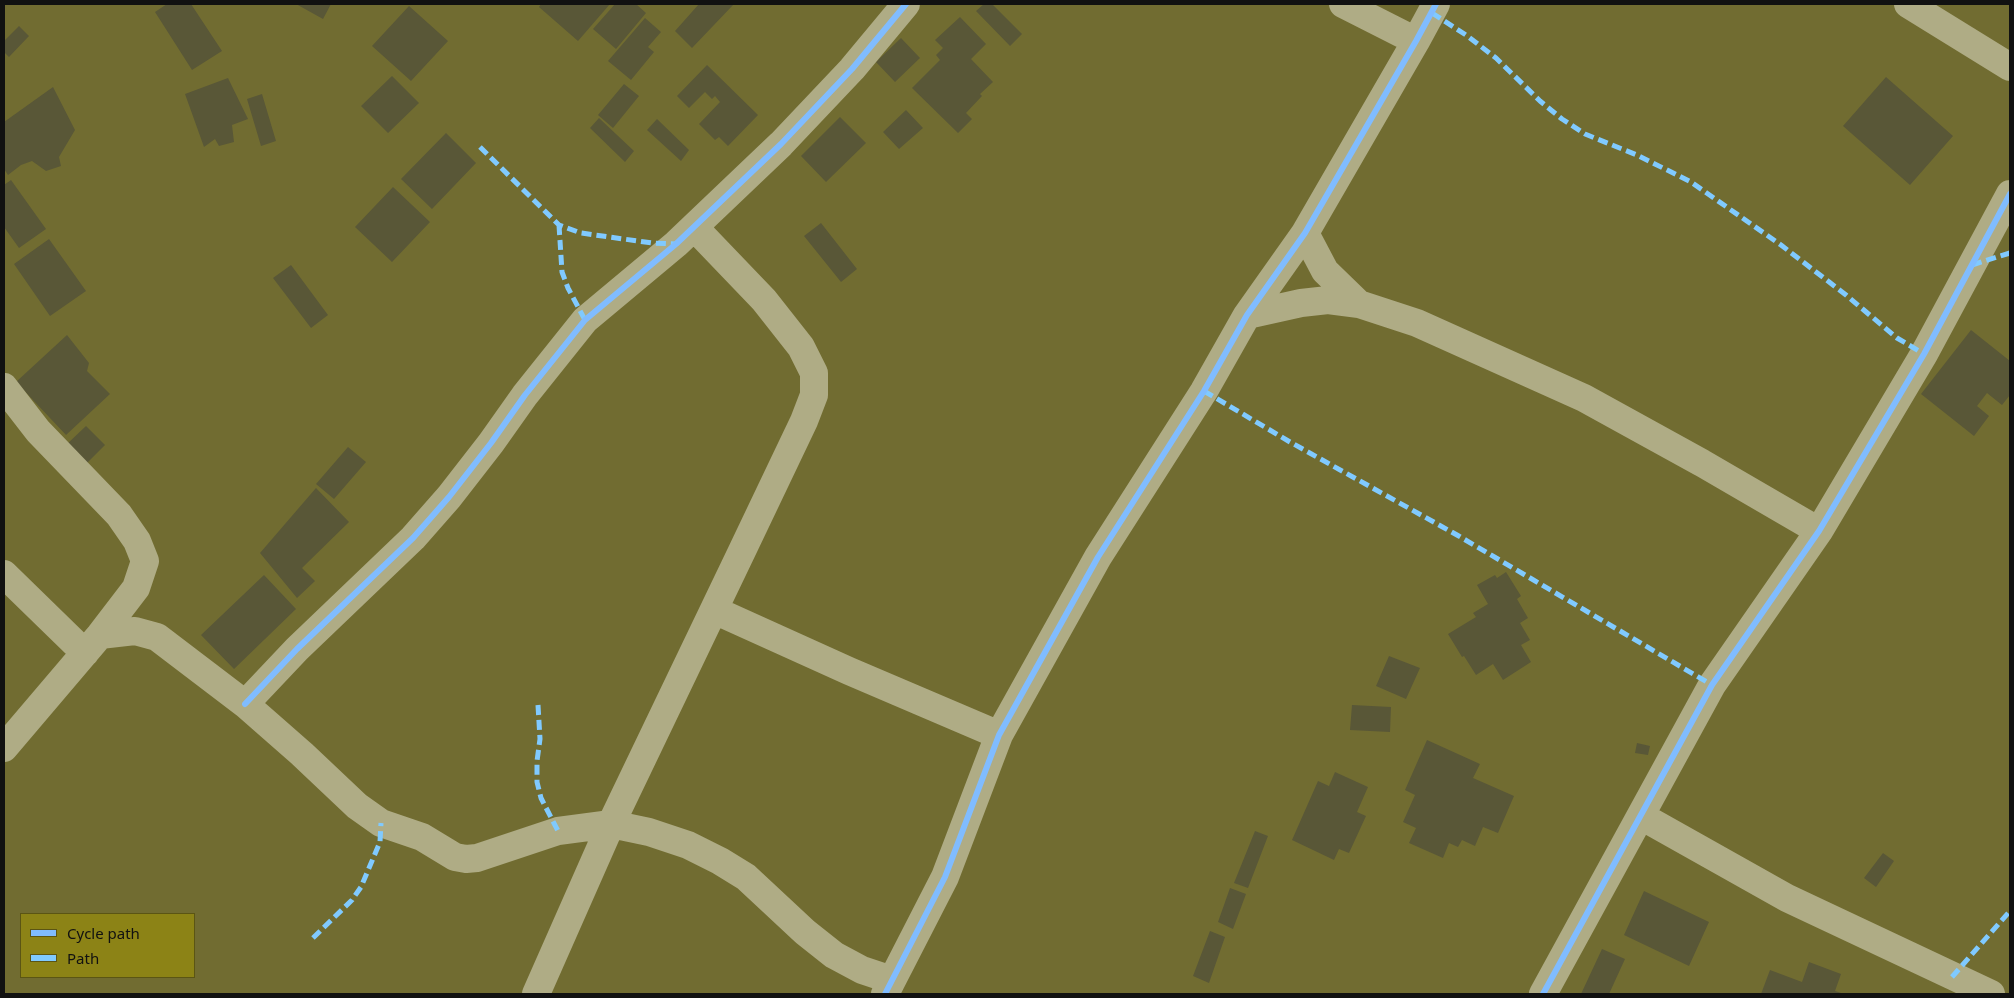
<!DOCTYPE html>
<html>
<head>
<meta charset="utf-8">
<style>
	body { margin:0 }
	#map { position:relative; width:2014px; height:998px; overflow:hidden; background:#716c31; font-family:"Noto Sans",sans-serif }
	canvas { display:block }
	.frame { position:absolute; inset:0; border:5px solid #111; pointer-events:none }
	.legend { position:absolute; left:20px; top:913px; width:175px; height:65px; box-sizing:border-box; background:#8c8316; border:1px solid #5b5514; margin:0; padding:6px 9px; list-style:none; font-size:15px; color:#111 }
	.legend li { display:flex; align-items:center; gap:10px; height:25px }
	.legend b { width:25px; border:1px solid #5b5514 }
</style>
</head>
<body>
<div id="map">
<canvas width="2014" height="998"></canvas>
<div class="frame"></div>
<ul class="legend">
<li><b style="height:6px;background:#80bcff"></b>Cycle path</li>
<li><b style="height:6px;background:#80caff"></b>Path</li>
</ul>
</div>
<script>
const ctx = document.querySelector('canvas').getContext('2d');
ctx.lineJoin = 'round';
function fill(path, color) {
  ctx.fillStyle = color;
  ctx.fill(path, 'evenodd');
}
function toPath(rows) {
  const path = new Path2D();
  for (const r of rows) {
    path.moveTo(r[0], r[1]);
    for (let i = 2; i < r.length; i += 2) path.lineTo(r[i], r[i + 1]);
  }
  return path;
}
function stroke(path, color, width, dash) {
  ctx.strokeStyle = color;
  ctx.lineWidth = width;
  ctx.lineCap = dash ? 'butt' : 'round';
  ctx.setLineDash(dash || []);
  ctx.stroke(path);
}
const building = toPath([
	[167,4,191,4,222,51,192,70,155,12],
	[296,4,331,4,323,19],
	[541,4,610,4,578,41,539,7],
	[615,4,636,4,646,13,616,49,593,29],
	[699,4,734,4,692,48,675,31],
	[984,4,992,4,1022,34,1010,46,976,11],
	[409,6,448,41,411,81,372,46],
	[960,17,986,44,971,59,993,82,980,94,982,96,966,113,972,119,958,133,912,88,940,60,936,55,943,48,935,40],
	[645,18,661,32,648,47,654,52,631,80,608,61],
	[19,26,29,36,9,57,4,52,4,41],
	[901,38,920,58,895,82,876,62],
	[707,65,758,115,728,146,719,137,715,140,699,124,720,102,715,96,712,99,705,92,689,108,677,96],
	[392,76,419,103,388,133,361,106],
	[1886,77,1953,136,1910,185,1843,126],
	[228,78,248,119,232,125,234,142,219,146,215,139,204,147,185,94],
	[624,84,639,96,613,128,598,115],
	[53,87,75,130,59,157,61,166,46,171,32,161,21,165,8,175,4,169,4,122],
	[262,94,276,141,261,146,247,99],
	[906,110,923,128,899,149,883,132],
	[840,117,866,143,826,182,801,156],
	[599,118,634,151,625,162,590,128],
	[657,119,689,150,681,161,647,130],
	[446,133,476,163,432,209,401,179],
	[11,180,46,229,19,248,4,227,4,185],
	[393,187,430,222,392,262,355,227],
	[821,223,857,269,841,282,804,236],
	[49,239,86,291,50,316,14,264],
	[291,265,328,315,311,328,273,278],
	[1971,330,2010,361,2010,395,2002,405,1987,393,1977,406,1989,416,1974,436,1921,394],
	[67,335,89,363,87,371,110,394,66,435,16,382],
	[86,426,105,445,85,465,66,445],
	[348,447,366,462,334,499,316,484],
	[316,488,349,522,302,568,315,581,297,598,260,553],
	[1506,572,1521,596,1517,599,1528,618,1520,623,1530,640,1521,645,1531,662,1503,680,1493,664,1476,675,1464,656,1462,657,1448,634,1476,617,1473,613,1488,604,1477,585,1495,575,1497,578],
	[264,575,296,609,234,669,201,635],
	[1389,656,1420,668,1406,699,1376,686],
	[1352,705,1391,707,1390,732,1350,730],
	[1427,740,1480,764,1473,778,1514,796,1498,833,1483,827,1475,846,1462,840,1458,847,1449,843,1443,858,1409,843,1416,828,1403,822,1415,795,1405,790],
	[1637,743,1650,746,1648,755,1635,753],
	[1335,772,1368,787,1357,812,1366,816,1349,853,1339,849,1334,860,1292,840,1318,781,1329,786],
	[1255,831,1268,836,1248,888,1234,883],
	[1883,853,1894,861,1876,887,1864,878],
	[1230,888,1246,894,1233,929,1218,922],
	[1644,891,1709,922,1689,966,1624,935],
	[1210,931,1225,937,1209,983,1193,976],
	[1602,949,1625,959,1609,994,1581,994],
	[1809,962,1841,974,1835,991,1844,994,1761,994,1770,970,1802,982]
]);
const street = toPath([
	[1343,4,1416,41],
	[1908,4,2010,67],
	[1305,233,1325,271,1359,304],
	[1247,315,1301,303,1328,300,1359,304,1417,323,1584,398,1702,463,1819,531],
	[4,387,38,431,119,515,137,541,145,561,136,588,100,635,4,748],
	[4,574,85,653],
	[714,610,849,671,999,735],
	[100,635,135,631,157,637,245,704,302,754,357,806,381,823,422,837,455,857,466,859,477,858,558,831,611,824,649,832,688,845,720,861,746,877,805,932,834,955,862,970,892,980],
	[245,704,297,649,413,538,449,497,491,443,525,395,585,320,676,244,781,144,852,69,906,4],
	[1641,816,1787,898,1991,994],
	[536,994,611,824,742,551,804,421,814,395,814,373,801,347,764,300,694,227],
	[885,994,945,877,999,735,1098,557,1204,391,1247,315,1305,233,1416,41,1436,4],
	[1543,994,1712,685,1819,531,1924,354,2010,194]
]);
const quiet = toPath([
	[1432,13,1466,35,1496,58,1540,101,1562,119,1585,134,1637,155,1691,182,1781,245,1846,295,1897,338,1924,354],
	[480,147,559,225,581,233,652,243,676,244],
	[559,225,562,272,568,288,585,320],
	[1972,265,2010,253],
	[1204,391,1290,442,1457,535,1712,685],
	[538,705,540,739,537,761,537,782,541,798,558,831],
	[313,938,352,900,361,887,380,842,381,823],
	[1952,977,2010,911]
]);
const cycleway = toPath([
	[245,704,297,649,413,538,449,497,491,443,525,395,585,320,676,244,781,144,852,69,906,4],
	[885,994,945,877,999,735,1098,557,1204,391,1247,315,1305,233,1416,41,1436,4],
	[1543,994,1712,685,1819,531,1924,354,2010,194]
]);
fill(building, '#595737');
stroke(street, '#afac85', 28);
stroke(quiet, '#80caff', 5, [10, 5]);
stroke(cycleway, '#80bcff', 6);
</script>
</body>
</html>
